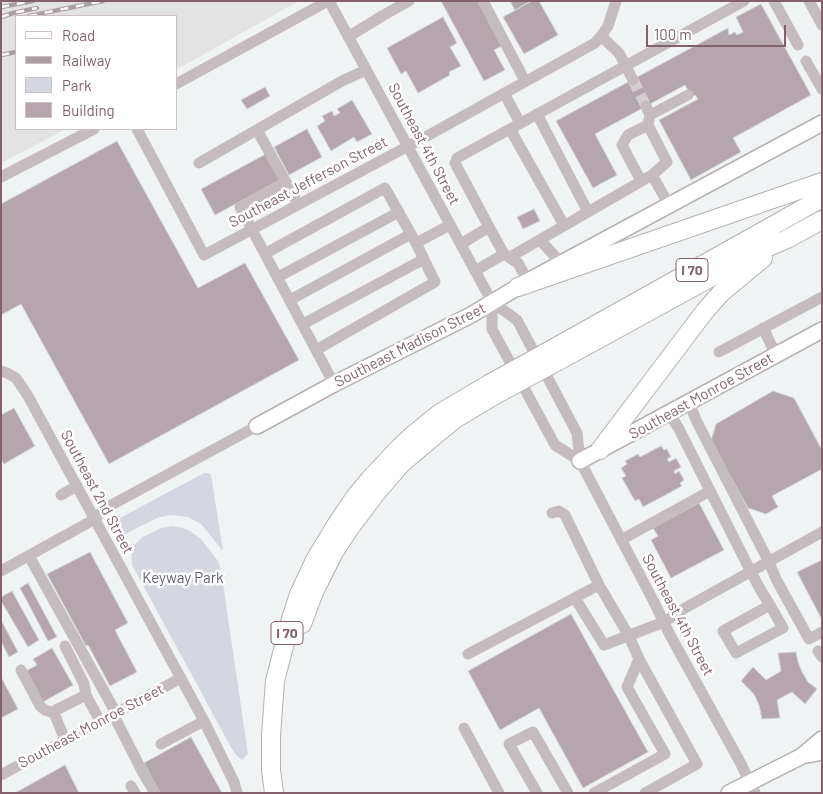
<!DOCTYPE html>
<html>
<head>
<meta charset="utf-8">
<style>
	body { margin:0 }
	#map { position:relative; width:823px; height:794px; overflow:hidden; background:#eff3f4; font-family:Barlow,sans-serif }
	canvas { display:block }
	.frame { position:absolute; inset:0; border:2px solid #82616c; pointer-events:none }
	.legend { position:absolute; left:15px; top:15px; width:162px; height:115px; box-sizing:border-box; background:#fff; border:1px solid #cdc0c4; margin:0; padding:6px 9px; list-style:none; font-size:15px; color:#82616c }
	.legend li { display:flex; align-items:center; gap:10px; height:25px }
	.legend b { width:25px; border:1px solid #cdc0c4 }
	.scale { position:absolute; left:646px; top:25px; width:140px; height:22px; box-sizing:border-box; border:2px solid #82616c; border-top:0; padding-left:6px; font-size:15px; line-height:18px; white-space:nowrap; color:#82616c; -webkit-text-stroke:4px #fff; paint-order:stroke }
</style>
</head>
<body>
<div id="map">
<canvas width="823" height="794"></canvas>
<div class="frame"></div>
<ul class="legend">
<li><b style="height:6px;background:#fff"></b>Road</li>
<li><b style="height:6px;background:#ac9fa3"></b>Railway</li>
<li><b style="height:14px;background:#d5d7e0"></b>Park</li>
<li><b style="height:14px;background:#b4a6ac"></b>Building</li>
</ul>
<div class="scale">100 m</div>
</div>
<script>
const ctx = document.querySelector('canvas').getContext('2d');
ctx.lineJoin = 'round';
function fill(path, color) {
  ctx.fillStyle = color;
  ctx.fill(path, 'evenodd');
}
function toPath(rows) {
  const path = new Path2D();
  for (const r of rows) {
    path.moveTo(r[0], r[1]);
    for (let i = 2; i < r.length; i += 2) path.lineTo(r[i], r[i + 1]);
  }
  return path;
}
function stroke(path, color, width, dash) {
  ctx.strokeStyle = color;
  ctx.lineWidth = width;
  ctx.lineCap = dash ? 'butt' : 'round';
  ctx.setLineDash(dash || []);
  ctx.stroke(path);
}
function write(font, color, halo, rows, align = 'center') {
  ctx.font = font + ' Barlow,sans-serif';
  ctx.lineWidth = 5;
  ctx.setLineDash([]);
  ctx.textBaseline = 'middle';
  ctx.strokeStyle = halo;
  ctx.fillStyle = color;
  for (const [text, x, y, turn = 0] of rows) {
    ctx.save();
    ctx.translate(x, y);
    ctx.rotate((+turn || 0) * Math.PI / 180);
    ctx.textAlign = isNaN(turn) ? turn : align;
    if (halo) ctx.strokeText(text, 0, 0);
    ctx.fillText(text, 0, 0);
    ctx.restore();
  }
}
const built = toPath([
	[1,1,299,1,176,70,176,16,16,16,16,129,66,129,1,163]
]);
const green = toPath([
	[204,473,209,473,211,475,223,551,201,524,188,517,170,515,157,518,125,534,119,527,117,521,120,518],
	[173,526,183,528,190,531,201,539,218,561,221,570,248,754,242,760,237,756,232,749,132,565,131,550,135,544,143,537,161,528]
]);
const building = toPath([
	[441,1,478,1,502,46,494,50,505,70,484,81,441,1],
	[510,1,531,1,515,10,510,1],
	[532,1,539,1,558,35,524,54,503,17,532,1],
	[761,4,811,95,733,138,741,152,691,180,659,120,698,99,695,95,692,97,685,85,595,134,617,175,593,188,556,121,728,28,729,35,735,32,737,35,743,32,736,17,761,4],
	[443,17,457,43,450,47,461,66,449,72,450,75,418,93,406,71,401,74,387,48,443,17],
	[265,87,270,96,247,109,241,100,265,87],
	[352,100,372,134,357,142,354,137,331,151,317,126,325,121,322,116,332,111,334,116,340,113,337,109,352,100],
	[307,129,322,157,289,175,274,147,307,129],
	[117,141,198,288,245,263,299,360,109,464,21,304,1,315,1,204,117,141],
	[266,154,280,180,215,215,201,189,266,154],
	[534,209,540,221,523,229,517,217,534,209],
	[773,391,794,398,822,450,822,469,772,496,778,507,766,514,748,508,711,441,716,424,773,391],
	[14,408,35,446,4,464,1,459,1,415,14,408],
	[661,446,664,450,667,449,671,457,667,459,669,462,676,458,681,467,674,471,675,474,679,471,684,480,680,483,682,486,643,507,639,499,635,501,622,478,626,476,621,468,627,464,625,461,638,454,640,457,661,446],
	[699,503,724,550,671,578,651,540,658,536,653,528,699,503],
	[90,552,128,623,115,630,137,672,110,686,88,645,86,646,47,574,90,552],
	[822,560,822,620,797,572,822,560],
	[28,583,57,637,48,641,20,588,28,583],
	[12,591,39,640,28,647,1,601,1,597,12,591],
	[571,614,648,752,583,788,539,708,500,730,468,671,571,614],
	[1,620,18,652,9,657,1,641,1,620],
	[52,648,73,685,43,702,26,671,37,665,33,659,52,648],
	[796,652,798,662,802,672,808,682,817,689,805,704,792,692,777,700,780,718,762,719,759,705,755,696,752,692,741,681,753,667,766,680,781,671,778,653,796,652],
	[1,677,18,709,1,718,1,677],
	[191,737,222,793,160,793,144,763,191,737],
	[65,765,79,793,15,793,65,765]
]);
const minorTunnel = toPath([
	[633,80,646,106]
]);
const minor = toPath([
	[329,1,492,302,517,320,577,433,580,461,654,602,670,635,740,762,755,793],
	[483,1,525,81],
	[774,1,798,45],
	[809,1,822,25],
	[601,36,619,53,633,80],
	[348,37,382,16,409,1],
	[806,61,822,89],
	[176,84,328,1],
	[504,93,520,123],
	[646,106,650,115,648,125,667,162,652,175],
	[537,114,588,212],
	[650,115,688,95],
	[137,129,204,255,429,135,595,43,602,35,608,26,616,1],
	[510,129,564,225],
	[257,130,298,204],
	[199,163,342,81,366,70],
	[1,177,94,129],
	[641,181,622,145,628,135,648,125],
	[286,182,240,207,334,384],
	[540,240,561,263],
	[461,244,489,227],
	[266,253,385,188,416,243],
	[510,257,652,175,669,205],
	[475,271,504,254],
	[278,277,399,212],
	[528,281,518,263,504,254,489,227,455,163,457,158,744,1],
	[290,300,411,234],
	[492,302,492,329,555,445,580,461],
	[303,324,424,259],
	[763,328,776,355],
	[316,350,435,282,416,243,450,225],
	[719,352,822,297],
	[1,371,7,373,16,378,28,396,204,721,234,782,237,793],
	[689,402,696,420,769,562,776,579,809,639,822,632],
	[669,413,679,429,751,572,760,589,770,605,783,628,736,653,723,631,770,605],
	[61,495,77,486],
	[552,513,559,511,565,515,599,585,629,636,639,659,697,764,645,793],
	[621,540,710,491],
	[29,556,116,713],
	[1,571,95,519,104,509,257,426],
	[575,598,604,645,664,622,685,608,822,532],
	[65,646,84,684,86,695,100,721],
	[818,651,822,657],
	[468,654,599,585],
	[21,670,40,706,45,710,54,713],
	[113,714,143,773,155,793],
	[464,728,499,793],
	[65,740,54,713,56,710,86,695],
	[161,744,204,721],
	[1,775,181,678],
	[131,786,135,793],
	[537,793,509,744,533,732,568,793],
	[594,793,665,754,627,687,639,659]
]);
const major = toPath([
	[257,426,334,384,471,315,528,281,822,123],
	[580,461,822,330],
	[803,755,822,739],
	[729,793,802,756,822,752]
]);
const highway = toPath([
	[518,287,822,182],
	[563,343,822,198],
	[571,354,759,251,787,239,822,220],
	[600,450,705,311,721,293,763,258],
	[302,624,314,592,334,552,349,529,376,493,402,463,434,436,455,419,495,395],
	[274,793,271,770,271,735,275,681,291,619,299,594,315,560,338,522,355,497,370,479,400,447,414,434,440,413,489,384]
]);
const rail = toPath([
	[1,7,33,1],
	[29,16,103,1],
	[1,17,13,13,37,8],
	[1,55,16,52]
]);
const highwayBridge = toPath([
	[489,384,563,343],
	[495,395,571,354]
]);
const shields = [
	[692,270,32],
	[287,633,32]
];
const shieldNames = [
	["I 70",692,270],
	["I 70",287,633]
];
const streetNames = [
	["Southeast 4th Street",424,144,62],
	["Southeast Jefferson Street",308,182,-28],
	["Southeast Madison Street",410,345,-27],
	["Southeast Monroe Street",701,396,-29],
	["Southeast 2nd Street",97,492,62],
	["Southeast 4th Street",678,615,62],
	["Southeast Monroe Street",91,726,-28]
];
const parkNames = [
	["Keyway Park",183,578]
];
fill(built, '#e3e3e4');
fill(green, '#d5d7e0');
fill(building, '#b4a6ac');
stroke(building, '#d2d4d5', 1);
stroke(minorTunnel, '#d4ced2', 11, [11, 5.5]);
stroke(major, '#b9afb3', 18);
stroke(highway, '#b7afb2', 20);
stroke(minor, '#c5bcbf', 11);
stroke(major, '#fff', 15);
stroke(highway, '#fff', 18);
stroke(rail, '#ac9fa3', 4.5);
stroke(rail, '#fff', 2.5, [8]);
stroke(highwayBridge, '#b7afb2', 20, []);
stroke(highwayBridge, '#fff', 18);
for (const [x, y, w] of shields) {
  const box = new Path2D();
  box.roundRect(x - w / 2, y - 11.5, w, 23, 4);
  ctx.fillStyle = '#fff';
  ctx.fill(box);
  stroke(box, '#82616c', 1);
}
write('bold 14px', '#82616c', null, shieldNames);
write('15px', '#82616c', '#fff', streetNames);
write('15px', '#616079', '#fff', parkNames);
</script>
</body>
</html>
